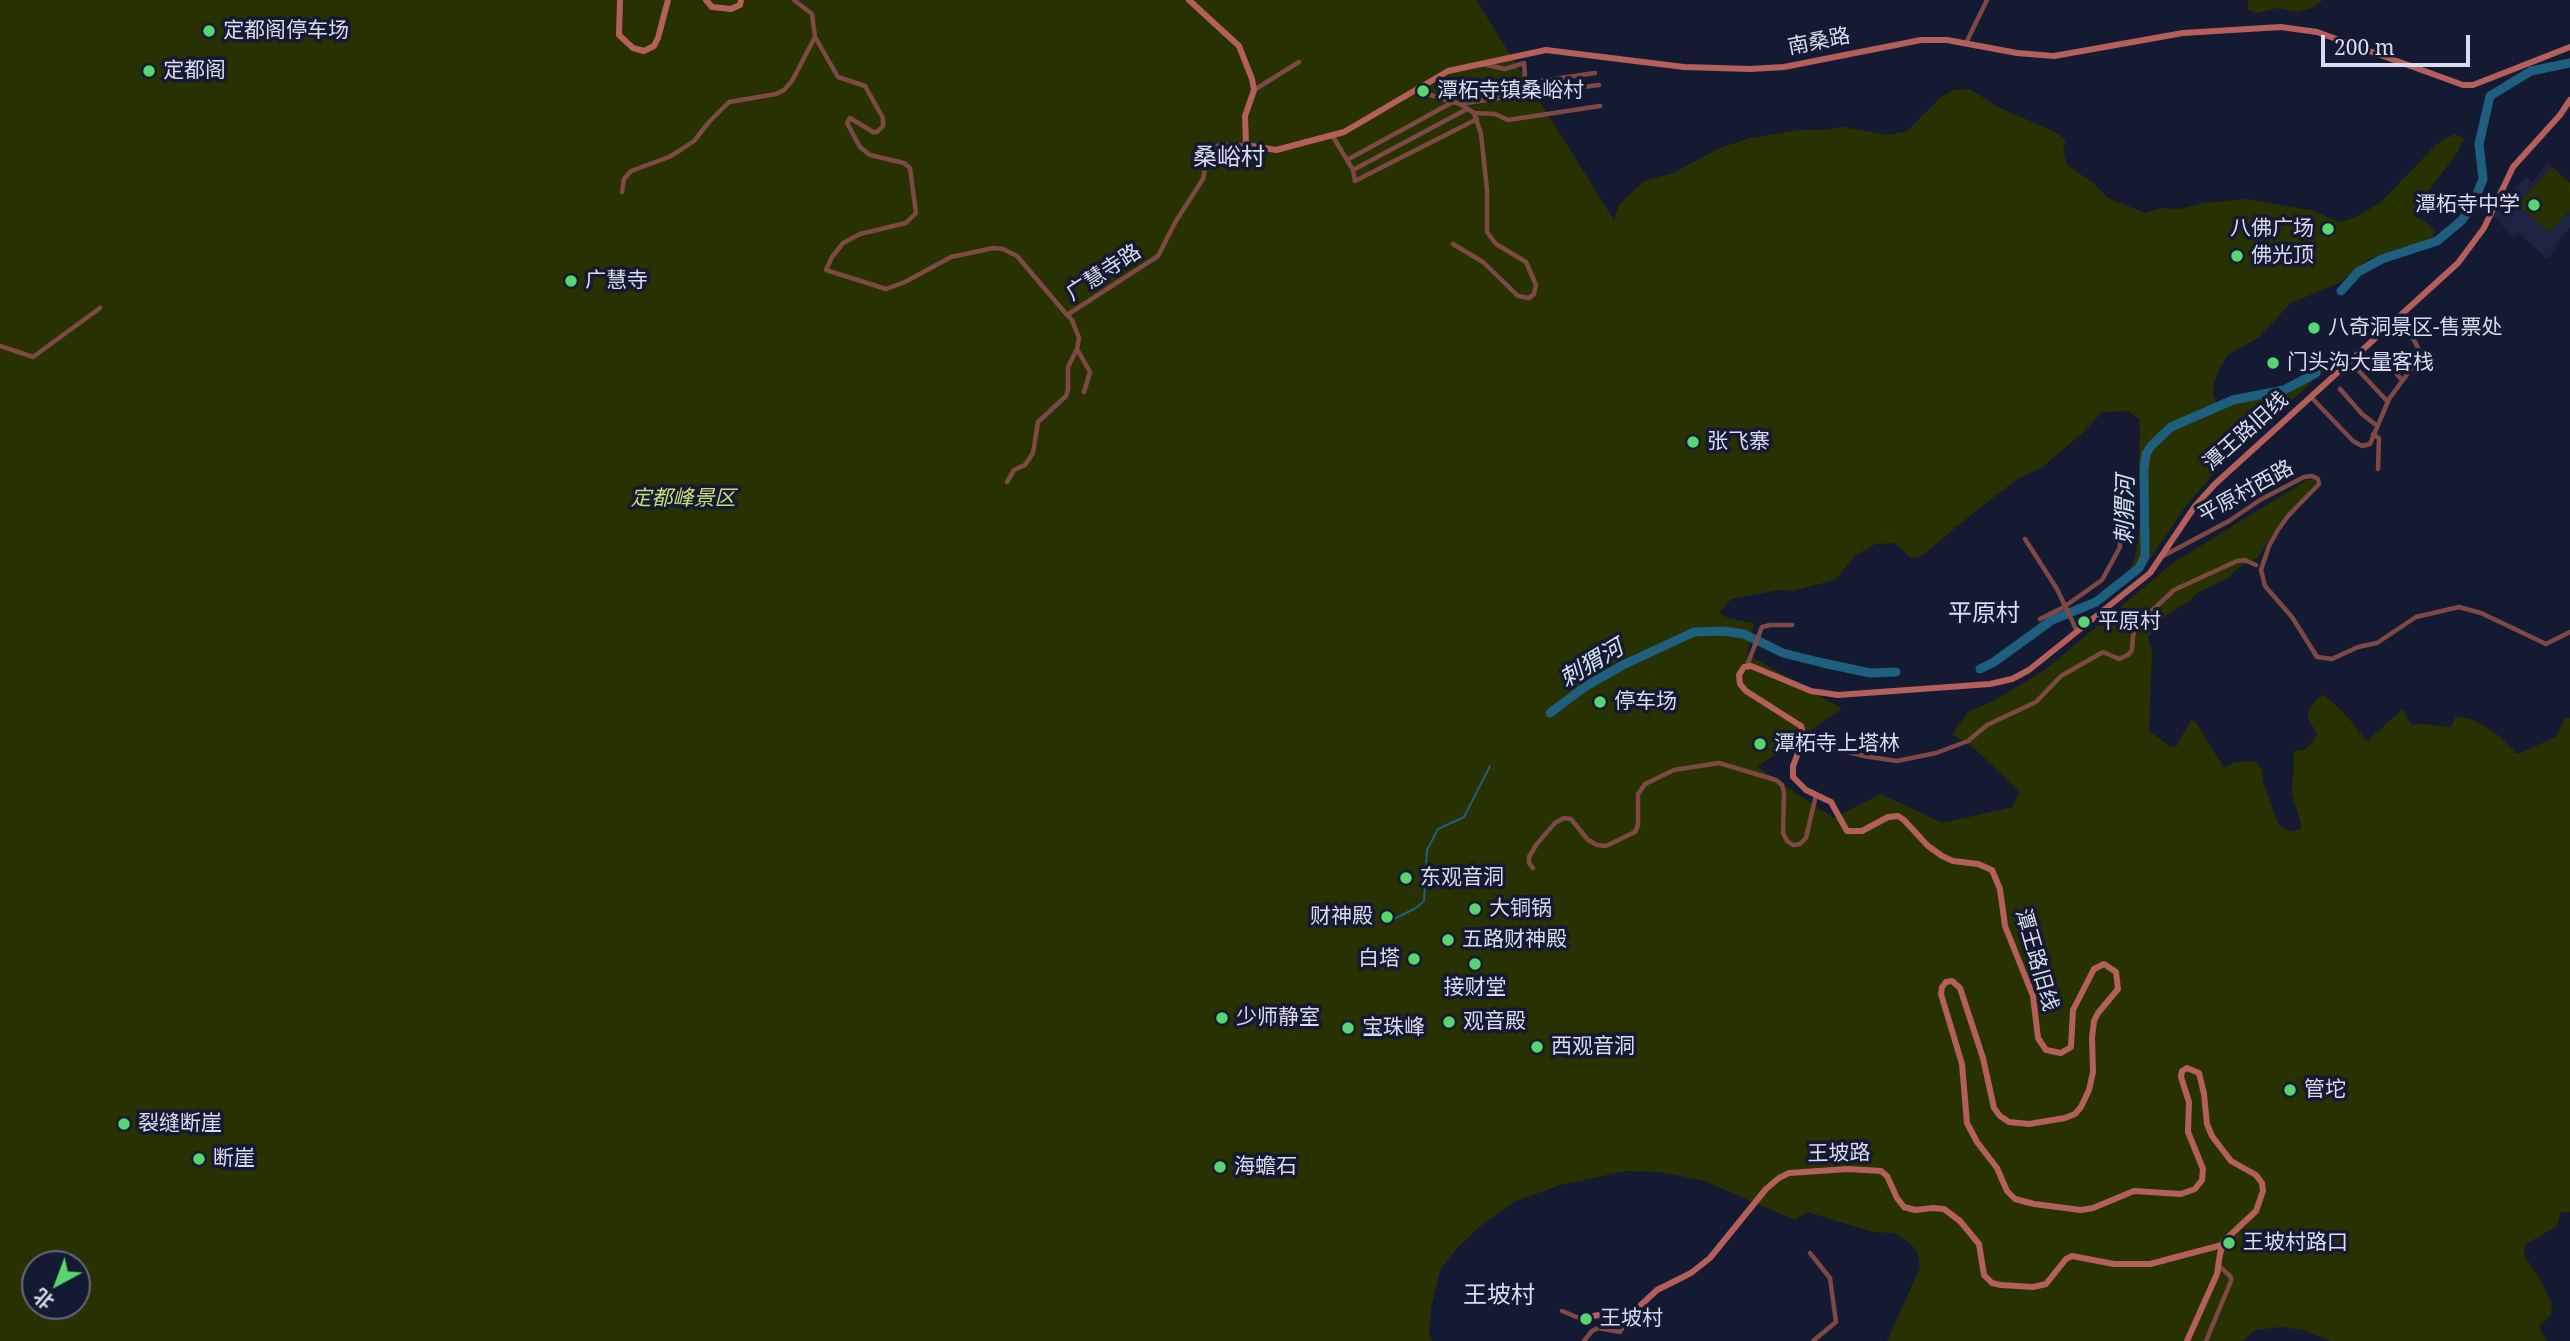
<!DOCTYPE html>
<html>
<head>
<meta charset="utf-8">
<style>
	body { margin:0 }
	#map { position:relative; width:2570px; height:1341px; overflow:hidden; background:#151a33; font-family:"Noto Serif","Noto Sans SC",serif }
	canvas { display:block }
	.north { position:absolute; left:21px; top:1250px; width:70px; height:70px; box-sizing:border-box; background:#151a33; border:2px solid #63687e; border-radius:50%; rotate:221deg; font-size:19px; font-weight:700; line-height:28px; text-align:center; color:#d8dcee }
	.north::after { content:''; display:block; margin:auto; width:24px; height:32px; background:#58d570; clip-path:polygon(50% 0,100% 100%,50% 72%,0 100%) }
	.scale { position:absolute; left:2321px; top:35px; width:149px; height:32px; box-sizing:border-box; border:4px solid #d8dcee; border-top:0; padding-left:9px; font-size:21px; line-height:24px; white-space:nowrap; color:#d8dcee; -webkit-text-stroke:5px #151a33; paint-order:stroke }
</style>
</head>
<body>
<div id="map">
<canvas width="2570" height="1341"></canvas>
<div class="north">北</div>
<div class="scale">200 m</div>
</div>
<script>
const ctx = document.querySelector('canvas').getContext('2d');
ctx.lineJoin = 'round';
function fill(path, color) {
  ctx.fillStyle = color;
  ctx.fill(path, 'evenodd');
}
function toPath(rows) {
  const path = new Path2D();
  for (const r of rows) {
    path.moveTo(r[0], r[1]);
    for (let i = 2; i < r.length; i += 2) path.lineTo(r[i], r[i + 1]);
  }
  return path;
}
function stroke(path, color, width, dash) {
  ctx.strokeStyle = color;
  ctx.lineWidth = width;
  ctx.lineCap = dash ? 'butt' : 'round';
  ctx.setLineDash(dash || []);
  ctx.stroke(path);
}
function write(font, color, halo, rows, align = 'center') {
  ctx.font = font + ' "Noto Serif","Noto Sans SC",serif';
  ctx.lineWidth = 7;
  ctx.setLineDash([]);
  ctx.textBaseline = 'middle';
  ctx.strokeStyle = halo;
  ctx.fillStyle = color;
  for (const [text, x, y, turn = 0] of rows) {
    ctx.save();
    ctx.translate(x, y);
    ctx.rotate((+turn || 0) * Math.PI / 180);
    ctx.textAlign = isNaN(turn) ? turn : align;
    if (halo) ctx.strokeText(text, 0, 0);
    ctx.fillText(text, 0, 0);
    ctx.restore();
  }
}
const built = toPath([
	[2548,163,2570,183,2570,227,2555,246,2557,248,2547,259,2519,233,2513,237,2494,216,2503,196,2507,198,2526,176,2532,182]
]);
const green = toPath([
	[0,0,1476,0,1614,220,1619,205,1644,181,1673,173,1720,148,1750,138,1799,130,1823,130,1843,127,1889,135,1907,131,1940,98,1953,90,1969,89,2000,108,2053,131,2066,140,2063,151,2067,165,2092,182,2108,198,2145,213,2161,208,2179,209,2204,203,2247,199,2310,210,2340,222,2356,217,2380,203,2437,144,2454,134,2465,138,2455,156,2413,211,2415,217,2426,222,2436,232,2427,241,2369,259,2339,283,2291,303,2259,337,2228,355,2220,367,2214,383,2213,392,2218,410,2276,391,2311,371,2326,369,2222,464,2186,506,2139,575,2133,577,2129,573,2135,557,2142,512,2139,465,2140,420,2129,411,2102,412,2085,431,2041,468,2019,478,1986,503,1921,556,1911,558,1895,543,1875,544,1854,557,1835,580,1792,591,1778,590,1731,599,1719,613,1730,619,1754,623,1747,654,1842,709,1757,767,1834,818,1881,794,1942,823,1969,817,2012,807,2020,792,1974,748,1952,734,1968,712,1994,701,2046,669,2173,563,2307,480,2315,480,2314,485,2275,531,2257,558,2239,567,2228,578,2197,593,2191,600,2168,614,2153,629,2148,637,2152,652,2149,731,2171,747,2176,747,2191,720,2195,721,2224,768,2235,762,2256,762,2262,770,2263,781,2278,824,2289,832,2300,830,2301,824,2292,794,2294,751,2306,749,2313,741,2317,733,2308,719,2308,710,2318,698,2324,695,2344,713,2367,741,2403,709,2411,725,2421,724,2451,727,2456,716,2474,720,2499,736,2516,753,2520,753,2556,737,2564,719,2570,718,2570,1212,2561,1212,2557,1226,2525,1245,2524,1255,2541,1281,2552,1304,2551,1315,2539,1326,2542,1334,2548,1341,2331,1341,2303,1330,2281,1327,2255,1330,2242,1341,1887,1341,1920,1268,1918,1253,1907,1241,1894,1233,1873,1232,1808,1212,1795,1220,1702,1180,1660,1172,1626,1171,1560,1185,1516,1201,1484,1223,1457,1248,1440,1270,1431,1308,1429,1335,1432,1341,0,1341],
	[35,1264,77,1264,77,1306,35,1306],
	[2248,0,2323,0,2312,8,2296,12,2277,8,2257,13,2248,10],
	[2552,167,2570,183,2570,211,2549,232,2517,204]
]);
const stream = toPath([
	[1394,919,1416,908,1424,901,1427,850,1438,829,1464,817,1490,766]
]);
const river = toPath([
	[2341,291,2358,272,2382,259,2437,241,2461,221,2472,207,2483,179,2479,144,2490,96,2531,71,2570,63],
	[1980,669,1994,662,2052,620,2096,602,2139,568,2145,556,2144,469,2146,454,2151,446,2171,427,2233,400,2284,390,2316,373],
	[1550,713,1586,686,1623,665,1694,632,1723,631,1744,634,1783,653,1823,663,1870,673,1896,672]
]);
const street = toPath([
	[794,0,812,14,815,37],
	[1966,43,1987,0],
	[1526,83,1595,73],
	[1254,90,1299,62],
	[1417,91,1460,104,1474,113,1481,134,1487,190,1487,232,1496,244,1526,262,1536,285,1534,294,1529,298,1518,296,1483,262,1453,244],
	[1526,94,1599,85],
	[1460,104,1526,94,1524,63,1505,69,1483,64],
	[1474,113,1495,114,1508,120,1600,106],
	[1332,135,1353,170,1355,181,1477,119],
	[1347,160,1453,102],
	[1353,170,1467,109],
	[622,192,624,179,631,171,669,157,682,149,694,141,709,122,729,102,776,94,784,90,792,81,815,37,838,77,865,86,883,118,883,126,877,132,873,132,850,118,847,123,860,147,870,155,904,163,910,168,916,213,906,223,860,234,843,243,832,257,826,270,886,289,905,282,951,257,993,248,1003,249,1017,256,1067,315,1158,256,1176,221,1203,179,1207,159,1213,150,1219,145,1246,145],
	[1067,315,1072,320,1079,338,1077,349,1090,372,1084,392],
	[0,346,33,357,100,308],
	[2379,353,2402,380],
	[2359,371,2388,402],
	[2340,389,2362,414,2376,425],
	[2311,397,2353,441,2362,446,2370,444,2389,399,2419,358,2419,350,2414,340,2396,320],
	[2373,434,2379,438,2378,469],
	[1007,482,1014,470,1025,465,1033,453,1038,422,1066,396,1068,390,1068,367,1077,349],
	[2025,539,2057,589,2077,631],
	[2163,556,2229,521,2260,500,2304,477,2312,476,2318,479,2319,484,2288,516,2278,530,2269,546,2261,570,2265,586,2292,617,2317,657,2332,659,2358,647,2377,643,2416,617,2459,607,2481,613,2546,644,2570,632],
	[2040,619,2064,607,2102,580,2120,547,2119,492],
	[1748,663,1762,627,1770,625,1792,625],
	[1803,741,1864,756,1897,761,1936,753,1968,741,1987,725,2036,702,2061,676,2103,652,2119,659,2128,655,2132,650,2133,636,2137,625,2174,590,2237,561,2245,560,2256,565],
	[1533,868,1529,863,1529,857,1536,845,1555,823,1564,818,1571,819,1588,840,1597,845,1606,846,1635,832,1638,825,1638,794,1645,784,1674,770,1719,763,1776,780,1782,785,1784,792,1783,833,1787,841,1793,845,1800,844,1806,838,1816,795],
	[1810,1253,1830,1278,1836,1322,1813,1341],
	[1562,1311,1579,1318,1587,1317],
	[1584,1341,1592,1331,1598,1328,1620,1332,1628,1318],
	[2206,1341,2231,1281,2231,1277,2218,1265]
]);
const secondary = toPath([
	[620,0,619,35,633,48,644,51,654,46,658,38,668,0],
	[706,0,712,7,731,9,740,5,741,0],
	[1189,0,1239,46,1252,79,1254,90,1245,116,1246,145,1276,150,1344,132,1448,71,1546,50,1684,67,1750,69,1784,67,1921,40,1947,40,2017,53,2054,56,2183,33,2281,27,2317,32,2463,85,2473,85,2570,47],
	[1587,1317,1599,1315,1616,1322,1628,1317,1657,1290,1691,1273,1710,1258,1766,1189,1779,1178,1789,1173,1848,1169,1881,1171,1887,1176,1897,1198,1904,1207,1915,1210,1933,1208,1944,1209,1960,1221,1979,1244,1984,1275,1992,1283,2001,1285,2033,1287,2046,1284,2066,1259,2072,1256,2114,1264,2150,1264,2222,1245],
	[2187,1341,2217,1274,2220,1254,2224,1241,2256,1211,2263,1191,2262,1183,2256,1175,2231,1161,2212,1136,2207,1124,2204,1094,2199,1073,2187,1068,2182,1071,2181,1077,2189,1102,2188,1132,2203,1169,2202,1180,2195,1189,2181,1194,2134,1191,2093,1208,2081,1210,2034,1204,2015,1199,2007,1191,1997,1168,1977,1142,1967,1123,1962,1064,1941,994,1942,987,1946,982,1952,981,1960,988,1983,1058,1994,1108,2000,1116,2009,1122,2029,1124,2065,1118,2075,1114,2081,1107,2089,1090,2093,1072,2092,1038,2094,1021,2098,1013,2118,989,2116,972,2104,964,2094,969,2073,1010,2071,1047,2061,1053,2046,1050,2038,1038,2033,996,2005,926,2000,889,1992,870,1978,864,1953,861,1942,856,1928,846,1904,820,1898,816,1888,817,1862,831,1847,831,1831,802,1806,790,1793,777,1793,766,1804,737,1801,726,1746,691,1740,684,1739,675,1744,667,1751,666,1811,691,1838,695,1990,684,2012,679,2029,670,2150,573,2195,506,2215,484,2458,263,2484,228,2513,167,2560,115,2570,100]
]);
const markers = [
	[209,31,7,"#58d570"],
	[149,71,7,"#58d570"],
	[1423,91,7,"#58d570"],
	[2534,205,7,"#58d570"],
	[2328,229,7,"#58d570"],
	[2237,256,7,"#58d570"],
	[571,281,7,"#58d570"],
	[2314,328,7,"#58d570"],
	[2273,363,7,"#58d570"],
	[1693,442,7,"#58d570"],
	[2084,622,7,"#58d570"],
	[1600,702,7,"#58d570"],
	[1760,744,7,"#58d570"],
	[1406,878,7,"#58d570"],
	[1475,909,7,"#58d570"],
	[1387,917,7,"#58d570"],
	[1448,940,7,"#58d570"],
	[1414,959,7,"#58d570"],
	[1475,964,7,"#58d570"],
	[1222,1018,7,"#58d570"],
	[1449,1022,7,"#58d570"],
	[1348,1028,7,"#58d570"],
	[1537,1047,7,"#58d570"],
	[2290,1090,7,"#58d570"],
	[124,1124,7,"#58d570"],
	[199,1159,7,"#58d570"],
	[1220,1167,7,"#58d570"],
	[2229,1243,7,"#58d570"],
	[1586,1319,7,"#58d570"]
];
const poiNames = [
	["定都阁停车场",223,31],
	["定都阁",163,71],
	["潭柘寺镇桑峪村",1437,91],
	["潭柘寺中学",2520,205,"right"],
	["八佛广场",2314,229,"right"],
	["佛光顶",2251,256],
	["广慧寺",585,281],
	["八奇洞景区-售票处",2328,328],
	["门头沟大量客栈",2287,363],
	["张飞寨",1707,442],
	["平原村",2098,622],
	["停车场",1614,702],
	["潭柘寺上塔林",1774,744],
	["东观音洞",1420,878],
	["大铜锅",1489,909],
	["财神殿",1373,917,"right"],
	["五路财神殿",1462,940],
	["白塔",1400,959,"right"],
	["接财堂",1475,988,"center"],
	["少师静室",1236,1018],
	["观音殿",1463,1022],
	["宝珠峰",1362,1028],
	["西观音洞",1551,1047],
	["管坨",2304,1090],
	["裂缝断崖",138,1124],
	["断崖",213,1159],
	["海蟾石",1234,1167],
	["王坡村路口",2243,1243],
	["王坡村",1600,1319]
];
const streetNames = [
	["南桑路",1819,42,-11],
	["广慧寺路",1104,273,-33],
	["潭王路旧线",2246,432,-42],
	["平原村西路",2246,492,-29],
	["潭王路旧线",2036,960,74],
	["王坡路",1839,1154,-1]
];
const parkNames = [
	["定都峰景区",683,499]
];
const waterNames = [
	["刺猬河",2126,510,-89],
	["刺猬河",1592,664,-31]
];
const quarterNames = [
	["桑峪村",1229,158],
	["平原村",1984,614],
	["王坡村",1499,1296]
];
fill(built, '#1d2342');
fill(green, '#283200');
stroke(stream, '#1e5f80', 2);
stroke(river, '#1e5f80', 9);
stroke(street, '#7e4845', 4.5);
stroke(secondary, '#b55f5b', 6);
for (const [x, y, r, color] of markers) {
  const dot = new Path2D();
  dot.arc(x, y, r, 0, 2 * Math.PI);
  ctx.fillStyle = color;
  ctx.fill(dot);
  stroke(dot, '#151a33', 2.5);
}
write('21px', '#d8dcee', '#151a33', poiNames, 'left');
write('21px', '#d8dcee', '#151a33', streetNames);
write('italic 21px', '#c3df76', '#151a33', parkNames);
write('italic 23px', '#d0e3f0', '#151a33', waterNames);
write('24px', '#d8dcee', '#151a33', quarterNames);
</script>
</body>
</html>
